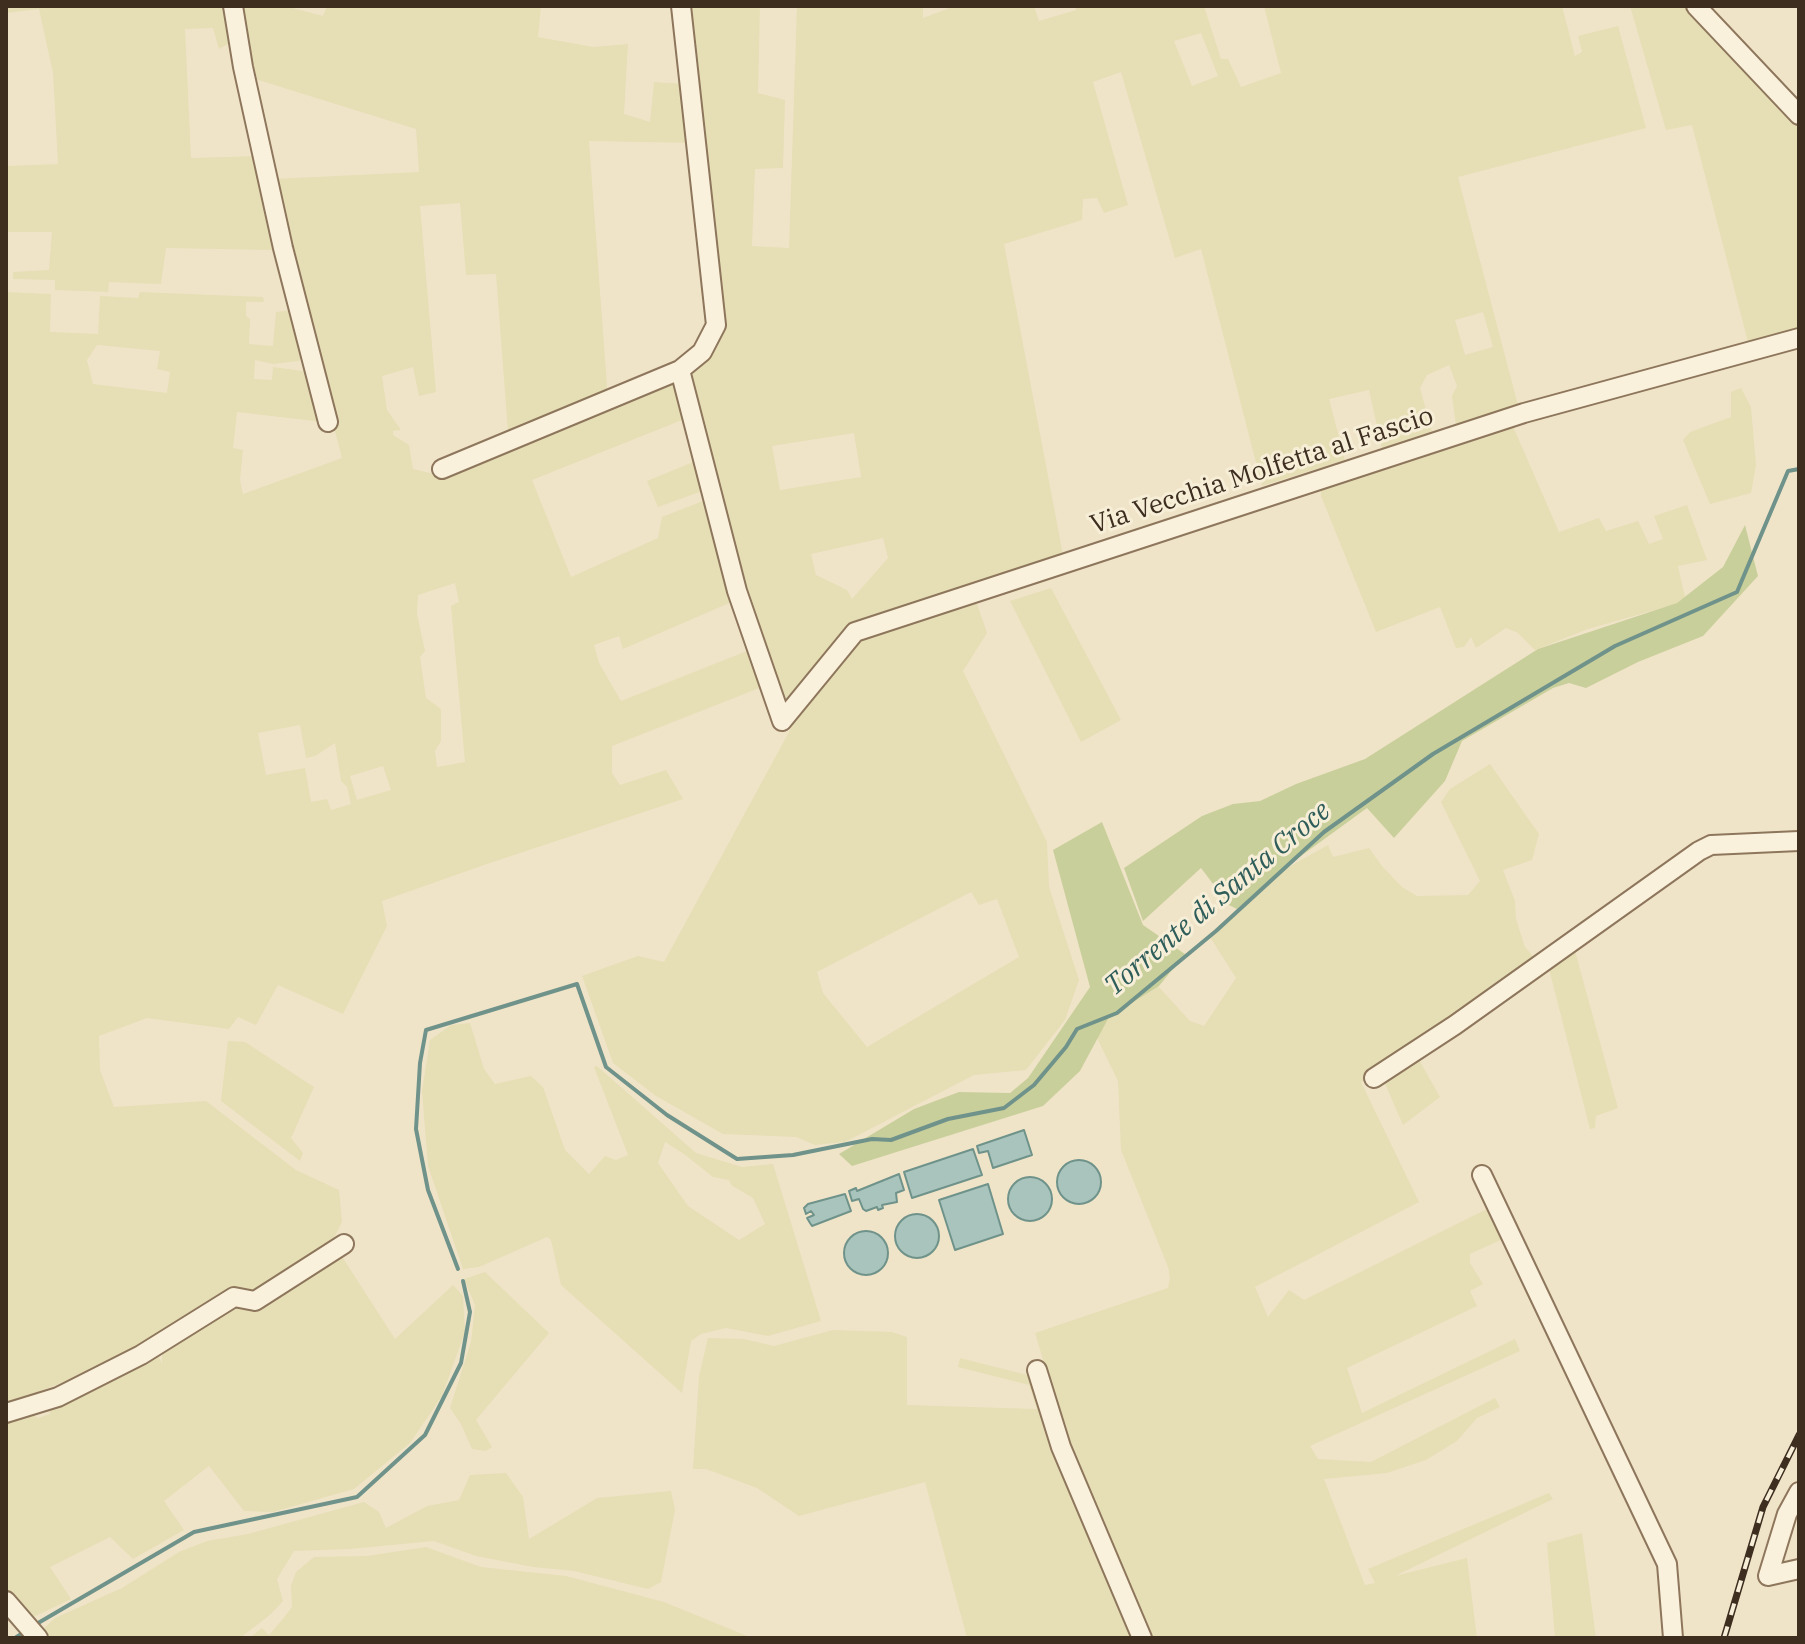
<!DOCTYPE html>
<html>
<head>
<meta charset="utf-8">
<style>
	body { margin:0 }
	#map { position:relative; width:1805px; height:1644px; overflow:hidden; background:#f0e4c8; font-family:"IBM Plex Serif",serif }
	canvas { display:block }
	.frame { position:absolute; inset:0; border:8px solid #3d2e20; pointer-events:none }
</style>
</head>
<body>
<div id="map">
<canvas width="1805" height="1644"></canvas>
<div class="frame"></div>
</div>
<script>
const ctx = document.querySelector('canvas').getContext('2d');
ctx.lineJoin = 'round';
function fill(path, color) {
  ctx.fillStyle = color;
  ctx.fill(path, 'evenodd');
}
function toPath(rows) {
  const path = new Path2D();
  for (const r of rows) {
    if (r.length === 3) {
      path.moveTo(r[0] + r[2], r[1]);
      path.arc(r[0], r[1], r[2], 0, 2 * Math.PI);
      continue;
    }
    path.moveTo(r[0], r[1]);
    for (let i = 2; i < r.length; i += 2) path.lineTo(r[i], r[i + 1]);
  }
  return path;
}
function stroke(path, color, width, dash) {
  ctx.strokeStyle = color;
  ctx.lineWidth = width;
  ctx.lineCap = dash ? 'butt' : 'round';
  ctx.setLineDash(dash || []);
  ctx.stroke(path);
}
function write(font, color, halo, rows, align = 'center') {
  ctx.font = font + ' "IBM Plex Serif",serif';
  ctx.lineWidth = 6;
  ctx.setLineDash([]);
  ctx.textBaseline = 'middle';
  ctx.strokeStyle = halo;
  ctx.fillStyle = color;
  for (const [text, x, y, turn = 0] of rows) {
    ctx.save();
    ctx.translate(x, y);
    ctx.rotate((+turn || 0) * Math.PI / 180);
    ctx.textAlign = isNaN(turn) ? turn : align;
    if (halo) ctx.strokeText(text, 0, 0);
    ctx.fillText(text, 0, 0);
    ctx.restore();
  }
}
const farmland = toPath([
	[6,6,229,6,233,41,219,49,213,28,185,29,191,158,260,156,273,179,419,172,416,129,252,78,237,6,285,6,323,16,327,6,541,6,538,37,593,47,628,44,624,114,650,122,654,82,685,84,693,143,589,141,608,400,671,375,687,418,532,480,571,577,658,538,662,517,708,499,734,601,623,649,619,636,594,645,599,663,621,701,747,651,762,687,612,746,612,773,620,785,666,770,683,799,484,865,382,901,387,926,343,1014,278,985,256,1025,238,1017,229,1029,147,1018,99,1036,100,1070,114,1107,206,1101,296,1170,339,1190,342,1222,332,1242,291,1275,103,1367,6,1404,6,292,51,294,50,332,98,334,100,296,138,298,140,292,263,297,264,302,246,302,246,316,250,319,249,344,273,346,276,312,292,310,305,352,299,361,273,364,255,360,254,379,272,380,273,367,310,372,323,422,237,412,233,448,243,450,240,480,243,494,342,458,281,223,269,231,272,250,166,248,161,284,109,282,108,292,55,290,55,280,13,279,13,272,49,270,52,232,6,232,6,166,58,164,53,73,39,9,6,13],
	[460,203,466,275,496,274,509,445,438,475,413,469,409,445,393,435,393,431,401,430,387,410,382,376,413,367,419,396,436,392,420,206],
	[97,345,160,351,157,369,170,372,167,393,93,384,87,360],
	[455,583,459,602,451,606,465,762,437,767,435,751,441,741,441,709,426,698,420,657,425,651,417,614,418,595],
	[300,725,306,758,315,756,335,743,341,781,347,787,351,804,331,810,327,799,311,802,305,768,266,775,258,733],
	[383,766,391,790,357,800,350,776],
	[684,6,760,6,758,93,785,100,783,168,755,169,752,246,789,248,797,6,923,6,923,18,955,6,1034,6,1039,21,1076,10,1075,6,1204,6,1221,59,1228,59,1241,87,1281,73,1264,6,1562,6,1575,56,1582,52,1578,36,1618,26,1646,128,1458,177,1519,409,1456,426,1452,396,1457,386,1449,365,1427,375,1420,388,1432,432,1382,449,1369,390,1329,399,1345,460,1262,486,1201,249,1175,258,1121,72,1093,82,1128,205,1104,213,1097,198,1083,199,1082,220,1004,244,1064,560,850,629,785,712,755,650,685,377,714,341],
	[1201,33,1218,76,1192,86,1174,41],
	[1483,312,1493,347,1465,355,1455,320],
	[854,433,861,477,780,490,772,446],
	[883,538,888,558,852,599,847,590,816,575,811,554],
	[1630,6,1689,6,1799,126,1799,329,1748,342,1692,125,1666,130],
	[1741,388,1751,407,1756,465,1752,488,1751,493,1710,504,1683,440,1690,432,1731,417,1731,392],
	[1512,424,1559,532,1599,518,1606,531,1638,521,1649,544,1663,539,1654,516,1687,505,1707,560,1678,566,1685,597,1676,604,1588,629,1535,650,1518,633,1506,628,1476,648,1471,637,1464,647,1456,648,1440,607,1376,632,1321,496,1321,485],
	[698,460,705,490,658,507,647,481],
	[1051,588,1121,720,1081,742,1010,601],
	[976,601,987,633,963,671,1047,842,1049,887,1079,980,1065,1020,1026,1070,974,1075,845,1142,815,1145,796,1137,723,1134,656,1096,613,1063,582,976,638,956,664,962,814,686,851,643],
	[971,892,979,905,997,899,1019,957,867,1047,823,993,817,972],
	[1490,764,1539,834,1532,860,1503,870,1515,901,1516,919,1525,947,1538,962,1361,1082,1419,1202,1255,1287,1268,1317,1289,1290,1304,1300,1493,1206,1507,1237,1470,1254,1470,1263,1483,1284,1470,1291,1477,1306,1347,1368,1362,1413,1515,1339,1520,1351,1310,1446,1318,1459,1371,1462,1495,1398,1500,1407,1477,1418,1457,1441,1426,1460,1387,1473,1324,1479,1365,1585,1375,1583,1368,1569,1549,1493,1553,1499,1395,1576,1467,1558,1477,1638,1147,1638,1084,1496,1035,1333,1168,1288,1170,1278,1168,1267,1121,1150,1118,1081,1097,1038,1108,1018,1158,986,1190,1021,1204,1026,1236,978,1210,937,1278,873,1328,845,1333,857,1369,848,1382,866,1402,887,1417,896,1468,895,1480,881,1441,802,1450,789],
	[1575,951,1618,1108,1596,1116,1595,1128,1590,1129,1549,969],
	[470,1023,484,1069,495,1084,531,1076,543,1087,565,1150,589,1174,605,1156,616,1160,628,1155,594,1067,597,1066,696,1153,742,1167,773,1164,821,1321,768,1336,726,1328,701,1334,691,1341,682,1393,561,1285,551,1240,547,1237,479,1267,463,1269,428,1166,422,1091,430,1040,451,1025],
	[665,1142,684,1154,713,1177,729,1180,731,1185,753,1198,765,1224,739,1240,688,1206,658,1163],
	[228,1041,245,1042,314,1087,291,1138,303,1153,300,1161,221,1101],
	[1418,1058,1440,1097,1403,1125,1383,1079],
	[341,1255,395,1339,453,1285,463,1296,465,1332,442,1396,410,1443,354,1489,273,1512,244,1511,209,1466,164,1501,184,1530,133,1559,110,1537,50,1567,71,1599,27,1620,6,1597,6,1415,24,1409,38,1418,50,1414,47,1404,156,1350,162,1364,162,1351,227,1303,253,1310],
	[485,1272,549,1333,476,1420,492,1447,486,1451,472,1449,461,1424,450,1408,471,1342,475,1305,464,1279],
	[833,1330,892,1332,907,1337,907,1405,1037,1409,1029,1385,958,1367,960,1358,1035,1377,1138,1638,967,1638,925,1482,799,1516,757,1488,706,1469,693,1469,699,1376,708,1338,744,1339,774,1346],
	[506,1473,523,1497,529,1539,597,1498,671,1491,675,1510,661,1582,648,1589,574,1571,533,1567,476,1556,434,1541,350,1549,294,1551,277,1579,283,1601,271,1614,240,1638,42,1638,39,1633,55,1618,122,1588,179,1552,207,1541,248,1534,364,1502,379,1512,386,1528,427,1506,459,1500,470,1475],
	[1582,1533,1596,1638,1555,1638,1547,1543],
	[426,1547,481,1567,566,1576,664,1602,752,1638,249,1638,262,1628,269,1635,282,1620,292,1607,291,1586,296,1572,314,1557,367,1556]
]);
const green = toPath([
	[1745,525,1758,576,1703,636,1638,662,1586,688,1569,683,1553,688,1462,741,1445,781,1394,838,1367,808,1279,872,1237,909,1229,905,1201,868,1143,921,1124,868,1202,816,1233,804,1260,801,1296,784,1365,759,1538,649,1677,603,1723,567],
	[1102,822,1143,925,1185,954,1159,986,1109,1017,1080,1071,1043,1106,852,1166,839,1154,914,1109,959,1092,1010,1093,1028,1078,1090,987,1053,850]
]);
const water = toPath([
	[1024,1130,1032,1155,993,1168,988,1151,979,1153,977,1146,1024,1130],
	[973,1149,982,1175,912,1198,904,1172,973,1149],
	[1079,1182,22],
	[899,1174,904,1190,896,1193,897,1202,882,1205,883,1208,878,1210,877,1207,866,1211,863,1209,859,1199,852,1201,849,1191,856,1188,857,1191,899,1174],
	[1030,1199,22],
	[988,1184,1003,1234,955,1250,939,1200,988,1184],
	[845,1194,851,1211,812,1226,810,1223,807,1218,814,1215,811,1211,806,1214,804,1208,808,1204,845,1194],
	[917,1236,22],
	[866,1253,22]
]);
const stream = toPath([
	[458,1269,428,1190,416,1129,420,1063,426,1030,577,984,606,1067,667,1115,737,1159,793,1155,872,1139,891,1140,948,1119,1004,1108,1034,1085,1066,1047,1077,1029,1117,1013,1216,931,1324,832,1433,754,1615,646,1737,592,1788,471,1799,469],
	[33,1626,194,1532,357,1497,425,1435,461,1363,470,1312,463,1281],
	[15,1638,26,1631]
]);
const minor = toPath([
	[233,6,243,67,283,248,328,422],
	[681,6,716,325,702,352,680,370,737,591,782,721],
	[1696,6,1799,115],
	[442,469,680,370],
	[782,721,855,632,1524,413,1799,338],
	[1374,1078,1455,1025,1699,851,1711,845,1799,841],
	[1482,1175,1667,1564,1673,1638],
	[1037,1370,1061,1447,1142,1638],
	[6,1413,58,1397,141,1355,234,1297,255,1301,344,1244],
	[1799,1492,1787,1514,1768,1576,1799,1569],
	[6,1601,38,1638]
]);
const rail = toPath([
	[1724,1638,1763,1507,1799,1435]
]);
const streetNames = [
	["Via Vecchia Molfetta al Fascio",1262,471,-18]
];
const waterNames = [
	["Torrente di Santa Croce",1218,899,-40]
];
fill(farmland, '#e6deb5');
fill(green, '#c9cf9b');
fill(water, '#a9c4bc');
stroke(water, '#6f938a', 2);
stroke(stream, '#6f938a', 4);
stroke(minor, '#8d765c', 22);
stroke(minor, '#faf1dc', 18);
stroke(rail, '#3d2e20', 7);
stroke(rail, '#f7eed8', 4, [12]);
write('26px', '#3d2e20', '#f7eed8', streetNames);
write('italic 28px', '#2f5d5a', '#f7eed8', waterNames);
</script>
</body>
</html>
